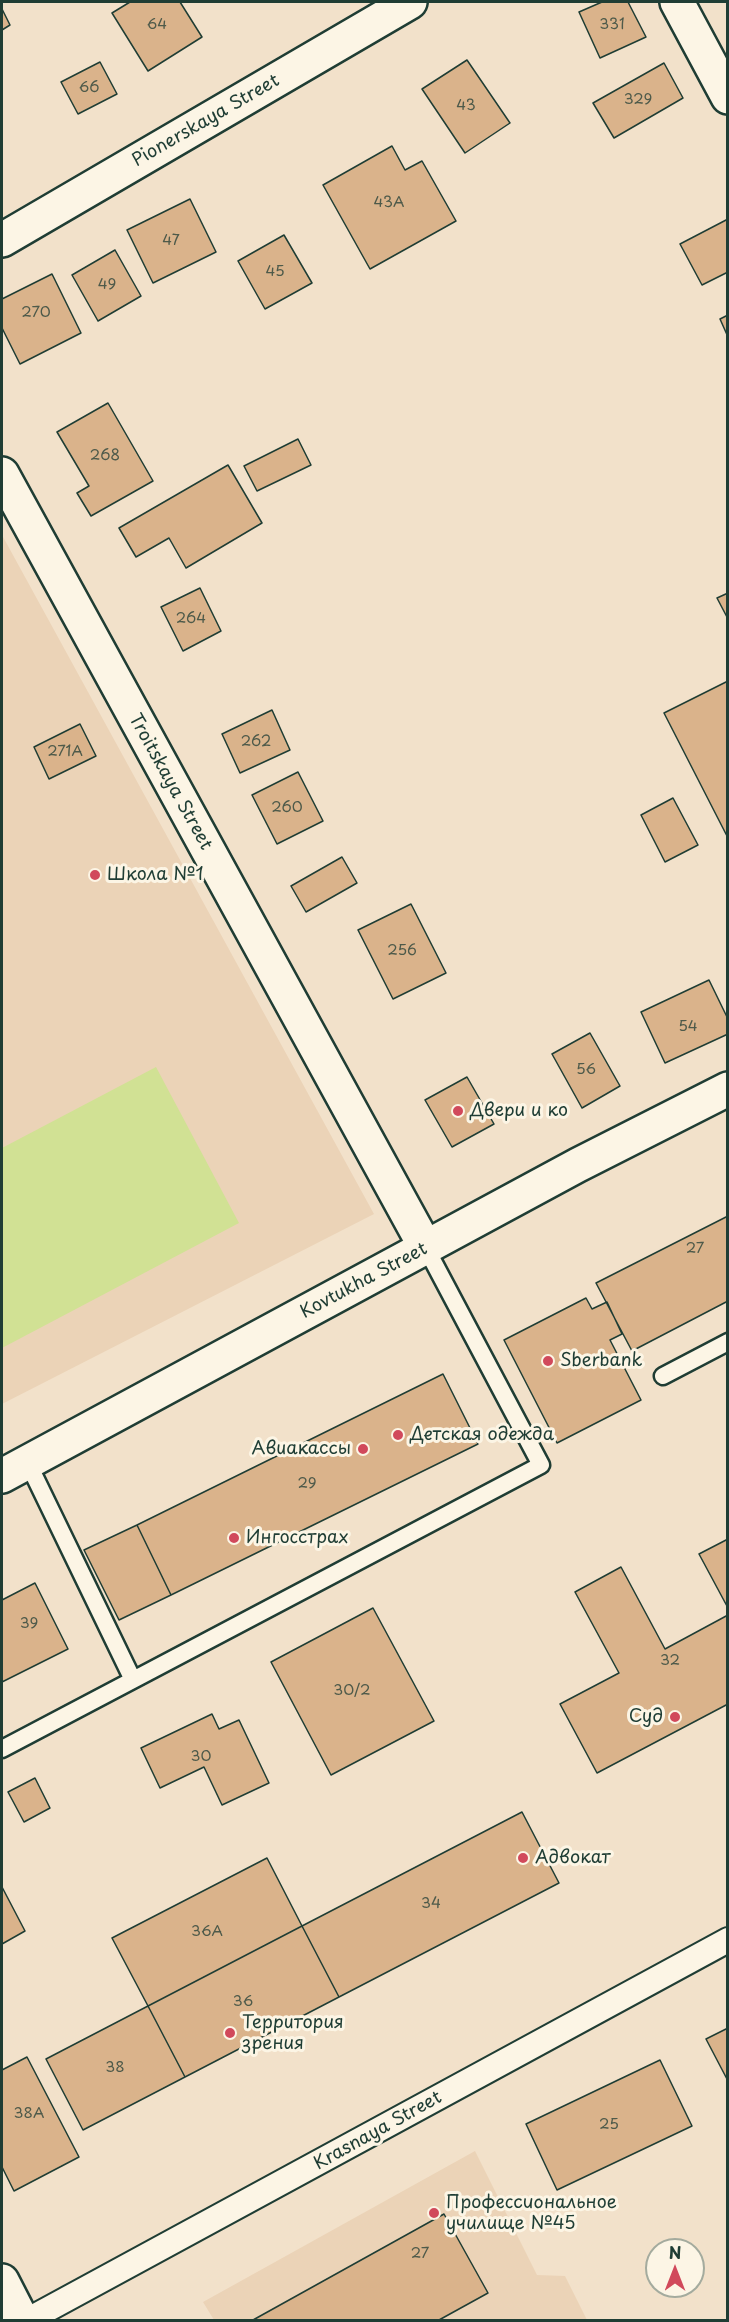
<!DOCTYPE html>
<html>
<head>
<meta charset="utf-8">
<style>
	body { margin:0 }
	#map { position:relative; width:729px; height:2322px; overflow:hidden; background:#f2e1ca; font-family:"Playpen Sans",sans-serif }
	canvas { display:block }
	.frame { position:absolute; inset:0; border:3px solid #1f3d34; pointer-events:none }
	.north { position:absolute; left:645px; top:2238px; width:60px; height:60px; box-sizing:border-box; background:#fcf5e5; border:2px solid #a4ab9e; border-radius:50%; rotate:0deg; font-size:16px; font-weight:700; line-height:24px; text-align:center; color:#1f3d34 }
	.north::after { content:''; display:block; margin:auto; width:21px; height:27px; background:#d1495b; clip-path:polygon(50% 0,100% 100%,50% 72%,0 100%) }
</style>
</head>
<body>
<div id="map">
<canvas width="729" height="2322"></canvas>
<div class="frame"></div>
<div class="north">N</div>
</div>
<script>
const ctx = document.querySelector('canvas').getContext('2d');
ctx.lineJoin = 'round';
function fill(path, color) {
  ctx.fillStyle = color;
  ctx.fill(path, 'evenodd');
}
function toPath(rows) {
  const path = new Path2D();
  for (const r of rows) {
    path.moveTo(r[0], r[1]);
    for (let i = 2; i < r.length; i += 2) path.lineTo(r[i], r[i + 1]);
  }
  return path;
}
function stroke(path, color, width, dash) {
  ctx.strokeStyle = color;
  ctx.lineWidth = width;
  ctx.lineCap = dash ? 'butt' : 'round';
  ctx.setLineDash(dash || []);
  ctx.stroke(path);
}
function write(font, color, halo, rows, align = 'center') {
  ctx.font = font + ' "Playpen Sans",sans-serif';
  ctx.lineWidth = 6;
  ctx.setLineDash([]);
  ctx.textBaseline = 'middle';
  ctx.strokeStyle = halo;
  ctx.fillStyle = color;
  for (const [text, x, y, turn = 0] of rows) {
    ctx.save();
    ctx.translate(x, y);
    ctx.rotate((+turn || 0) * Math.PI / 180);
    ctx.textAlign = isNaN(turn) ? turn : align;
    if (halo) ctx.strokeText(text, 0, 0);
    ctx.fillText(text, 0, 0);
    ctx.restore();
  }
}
const built = toPath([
	[2,535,374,1214,2,1404],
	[475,2151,537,2275,565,2276,587,2320,214,2320,203,2302]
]);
const green = toPath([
	[156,1067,239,1223,2,1348,2,1148]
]);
const building = toPath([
	[130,2,180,2,202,37,148,71,112,13,130,2],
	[602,2,628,2,646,37,600,58,579,12,602,2],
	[2,9,10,25,2,30,2,9],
	[467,60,510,123,465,153,422,89,467,60],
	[100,62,117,94,78,114,61,82,100,62],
	[664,63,683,98,614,138,593,103,664,63],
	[392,146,405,170,422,161,456,221,370,269,323,185,392,146],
	[190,199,216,252,153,283,127,230,190,199],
	[728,219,728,272,702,285,680,244,728,219],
	[284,235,312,283,265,309,238,261,284,235],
	[115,250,141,296,98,321,72,275,115,250],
	[52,274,81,333,20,364,2,328,2,299,52,274],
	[728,315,728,337,720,319,728,315],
	[108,403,153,481,91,516,77,493,89,486,57,432,108,403],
	[298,439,311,465,257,491,244,466,298,439],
	[228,465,262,523,186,568,169,538,136,557,119,528,228,465],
	[200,588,221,631,183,651,161,607,200,588],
	[728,593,728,619,717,598,728,593],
	[728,681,728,838,664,713,728,681],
	[272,710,290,750,240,773,222,734,272,710],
	[80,724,96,756,49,779,34,747,80,724],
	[298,772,323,821,277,844,252,795,298,772],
	[673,798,698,845,665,862,641,815,673,798],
	[342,857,357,883,306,912,291,886,342,857],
	[411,904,446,973,393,999,358,930,411,904],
	[709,980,728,1019,728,1034,665,1063,641,1012,709,980],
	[590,1033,620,1086,582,1108,552,1054,590,1033],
	[467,1077,494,1124,452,1147,425,1100,467,1077],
	[728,1216,728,1301,632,1351,596,1283,728,1216],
	[586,1298,592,1309,607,1302,622,1334,610,1340,641,1400,557,1443,504,1340,586,1298],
	[443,1374,478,1444,171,1595,137,1525,443,1374],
	[137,1525,171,1595,119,1620,84,1550,137,1525],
	[728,1539,728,1608,699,1554,728,1539],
	[621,1567,665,1649,728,1615,728,1704,597,1773,560,1704,619,1673,575,1592,621,1567],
	[35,1583,68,1649,2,1682,2,1600,35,1583],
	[373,1608,434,1721,331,1775,271,1662,373,1608],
	[212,1714,219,1729,239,1720,269,1783,222,1805,204,1767,160,1788,141,1748,212,1714],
	[35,1778,50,1808,24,1822,8,1792,35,1778],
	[522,1812,559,1883,339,1997,302,1926,522,1812],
	[267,1858,302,1926,148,2006,112,1938,267,1858],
	[2,1887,25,1931,2,1944,2,1887],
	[302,1926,339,1997,185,2077,148,2006,302,1926],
	[148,2006,185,2077,83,2130,46,2059,148,2006],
	[728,2028,728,2081,706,2039,728,2028],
	[27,2057,79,2157,14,2191,2,2167,2,2070,27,2057],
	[660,2060,692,2126,557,2190,526,2124,660,2060],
	[444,2214,488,2293,439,2320,253,2320,444,2214]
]);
const service = toPath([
	[663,1376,728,1342],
	[133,1680,541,1465,426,1248],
	[2,1749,133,1680,28,1463]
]);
const pedestrian = toPath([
	[28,2320,728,1940]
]);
const tertiary = toPath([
	[677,2,728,97],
	[2,240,410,2],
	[2,474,426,1248],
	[2,2281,22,2320]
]);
const secondary = toPath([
	[2,1476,578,1165,728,1089]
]);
const markers = [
	[95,875,6,"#d1495b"],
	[458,1111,6,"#d1495b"],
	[548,1361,6,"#d1495b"],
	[398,1435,6,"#d1495b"],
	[363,1449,6,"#d1495b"],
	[234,1538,6,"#d1495b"],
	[675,1717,6,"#d1495b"],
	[523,1858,6,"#d1495b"],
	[230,2033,6,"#d1495b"],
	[434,2213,6,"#d1495b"]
];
const numberNames = [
	["64",157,25],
	["331",612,25],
	["66",89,88],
	["329",638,100],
	["43",466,106],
	["43А",389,203],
	["47",171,241],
	["45",275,272],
	["49",107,285],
	["270",36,313],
	["268",105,456],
	["264",191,619],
	["262",256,742],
	["271А",65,752],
	["260",287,808],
	["256",402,951],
	["54",688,1027],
	["56",586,1070],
	["27",695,1249],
	["29",307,1484],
	["39",29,1624],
	["32",670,1661],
	["30/2",352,1691],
	["30",201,1757],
	["34",431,1904],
	["36А",207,1932],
	["36",243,2002],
	["38",115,2068],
	["38А",29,2114],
	["25",609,2125],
	["27",420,2254]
];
const streetNames = [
	["Pionerskaya Street",206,121,-30],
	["Troitskaya Street",170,782,61],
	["Kovtukha Street",364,1281,-28],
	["Krasnaya Street",378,2131,-29]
];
const poiNames = [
	["Школа №1",107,875],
	["Двери и ко",470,1111],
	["Sberbank",560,1361],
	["Детская одежда",410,1435],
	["Авиакассы",351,1449,"right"],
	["Ингосстрах",246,1538],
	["Суд",663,1717,"right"],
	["Адвокат",535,1858],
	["Территория",242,2023],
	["зрения",242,2044],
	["Профессиональное",446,2203],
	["училище №45",446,2224]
];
fill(built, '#ebd3b7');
fill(green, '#d1e194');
fill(building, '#dab38b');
stroke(building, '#1f3d34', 1.5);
stroke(service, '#1f3d34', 21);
stroke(pedestrian, '#1f3d34', 28);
stroke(tertiary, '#1f3d34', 38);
stroke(secondary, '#1f3d34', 38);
stroke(service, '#fcf5e5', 16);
stroke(pedestrian, '#fcf5e5', 24);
stroke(tertiary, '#fcf5e5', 33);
stroke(secondary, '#fcf5e5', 33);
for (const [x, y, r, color] of markers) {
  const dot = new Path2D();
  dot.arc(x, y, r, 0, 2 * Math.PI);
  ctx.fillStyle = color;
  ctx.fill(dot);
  stroke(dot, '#fcf5e5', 2);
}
write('15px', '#4e5a4a', null, numberNames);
write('18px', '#1f3d34', '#fcf5e5', streetNames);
write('18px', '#1f3d34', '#fcf5e5', poiNames, 'left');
</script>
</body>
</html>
